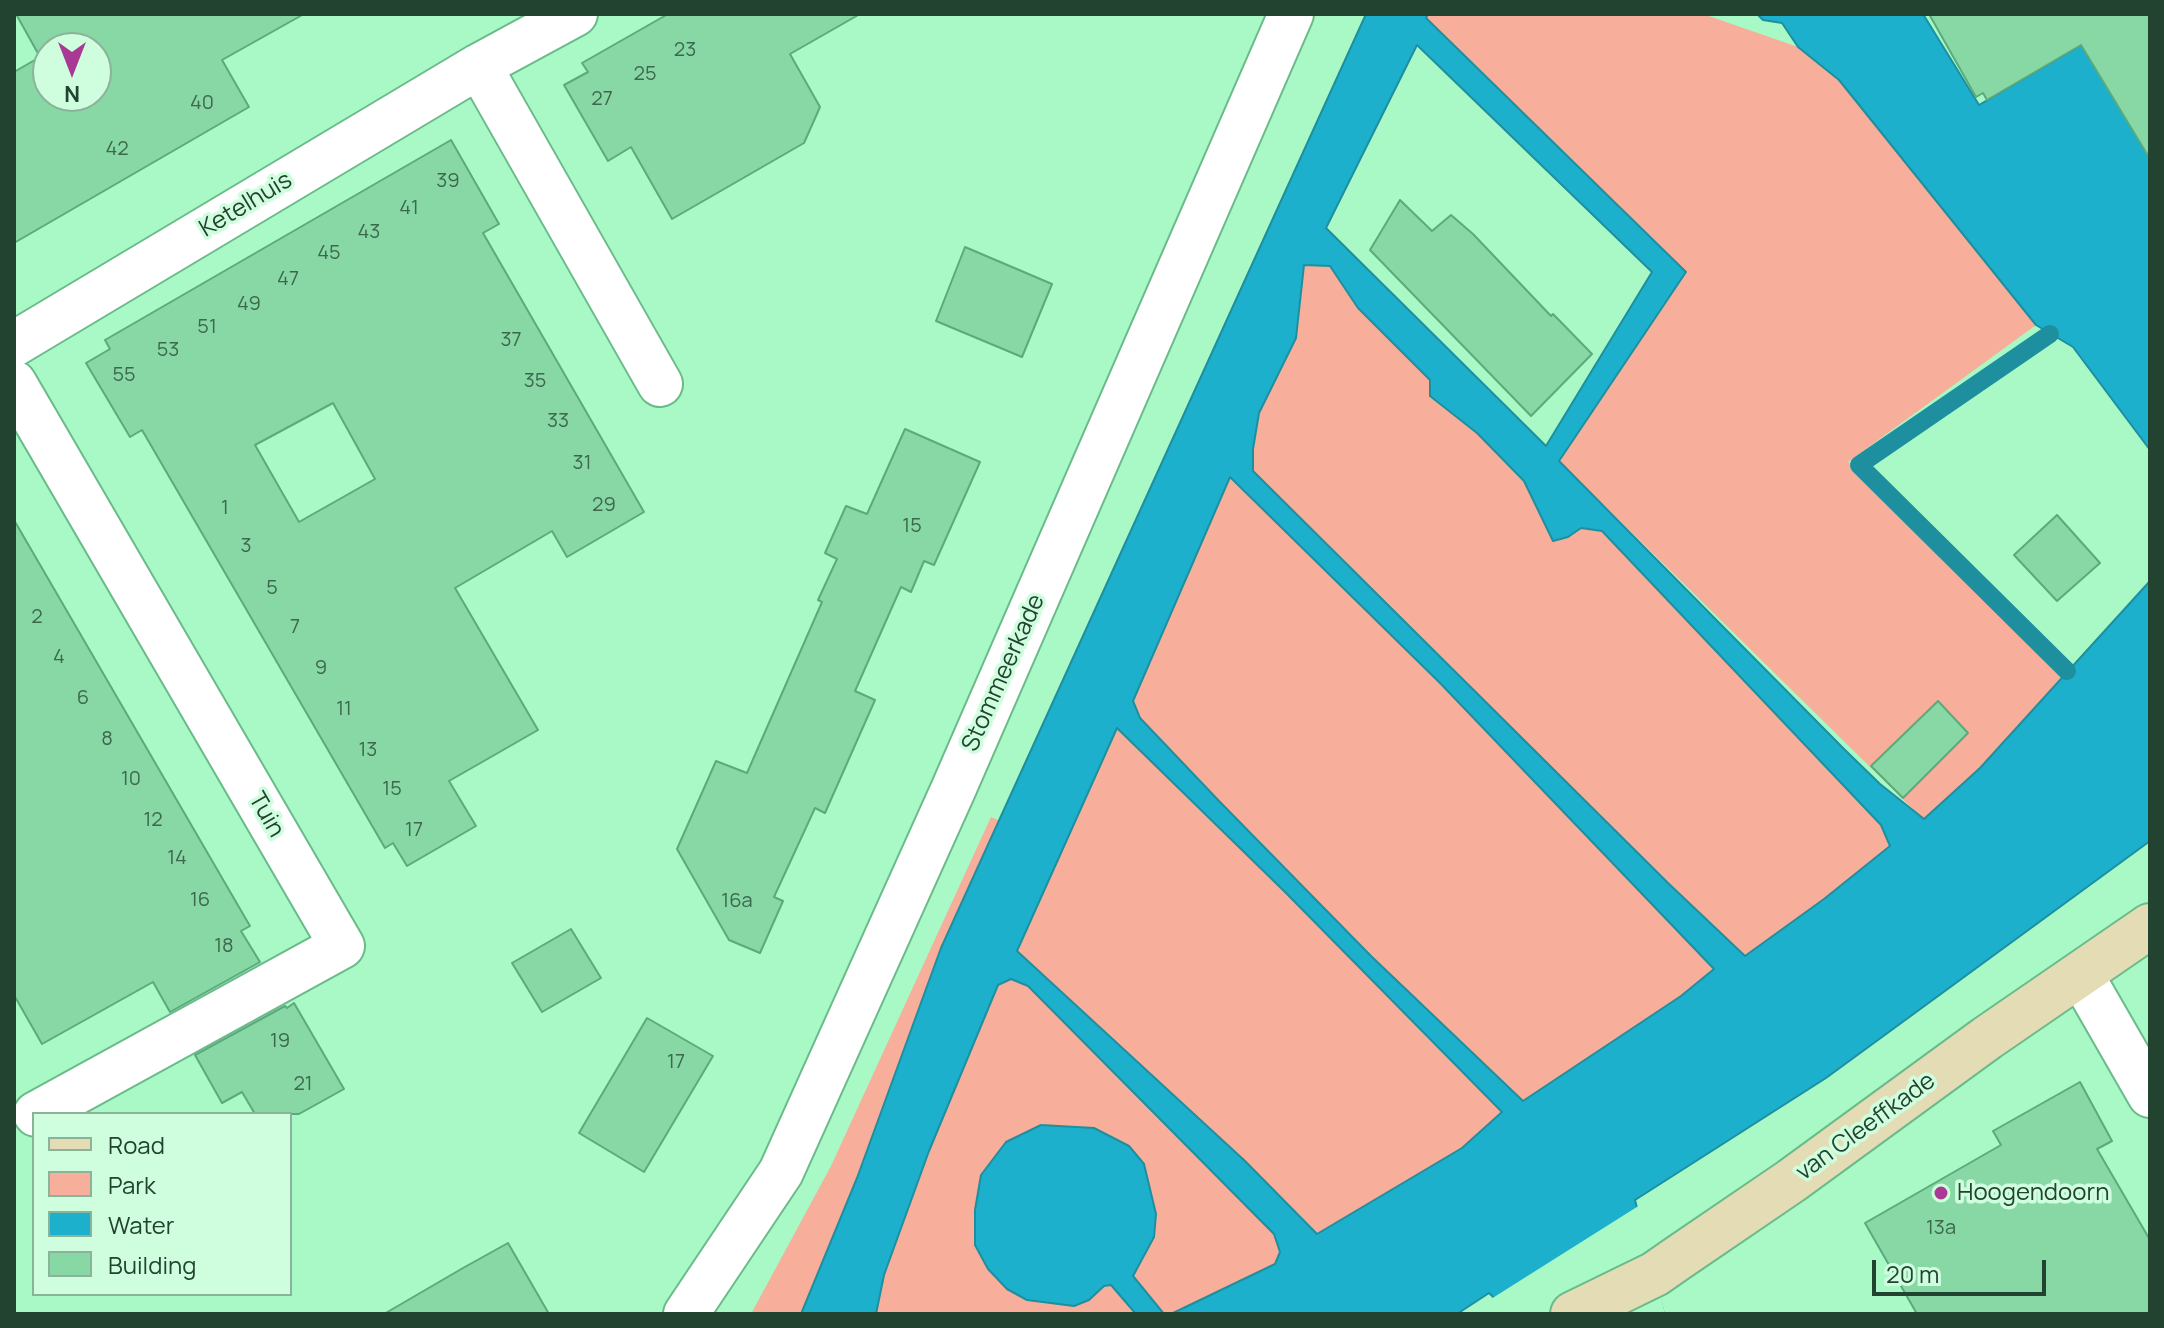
<!DOCTYPE html>
<html>
<head>
<meta charset="utf-8">
<style>
	body { margin:0 }
	#map { position:relative; width:2164px; height:1328px; overflow:hidden; background:#a8f9c6; font-family:Manrope,sans-serif }
	canvas { display:block }
	.frame { position:absolute; inset:0; border:16px solid #22432f; pointer-events:none }
	.legend { position:absolute; left:32px; top:1112px; width:260px; height:184px; box-sizing:border-box; background:#cffedf; border:2px solid #8ab399; margin:0; padding:10px 14px; list-style:none; font-size:24px; color:#22432f }
	.legend li { display:flex; align-items:center; gap:16px; height:40px }
	.legend b { width:40px; border:2px solid #8ab399 }
	.north { position:absolute; left:32px; top:32px; width:80px; height:80px; box-sizing:border-box; background:#cffedf; border:2px solid #8ab399; border-radius:50%; rotate:180deg; font-size:22px; font-weight:700; line-height:32px; text-align:center; color:#22432f }
	.north::after { content:''; display:block; margin:auto; width:28px; height:36px; background:#a93995; clip-path:polygon(50% 0,100% 100%,50% 72%,0 100%) }
	.scale { position:absolute; left:1872px; top:1260px; width:174px; height:36px; box-sizing:border-box; border:4px solid #22432f; border-top:0; padding-left:10px; font-size:24px; line-height:28px; white-space:nowrap; color:#22432f; -webkit-text-stroke:6px #cffedf; paint-order:stroke }
</style>
</head>
<body>
<div id="map">
<canvas width="2164" height="1328"></canvas>
<div class="frame"></div>
<ul class="legend">
<li><b style="height:10px;background:#e4dcb5"></b>Road</li>
<li><b style="height:22px;background:#f7ae9a"></b>Park</li>
<li><b style="height:22px;background:#1cb0cd"></b>Water</li>
<li><b style="height:22px;background:#88d8a6"></b>Building</li>
</ul>
<div class="north">N</div>
<div class="scale">20 m</div>
</div>
<script>
const ctx = document.querySelector('canvas').getContext('2d');
ctx.lineJoin = 'round';
function fill(path, color) {
  ctx.fillStyle = color;
  ctx.fill(path, 'evenodd');
}
function toPath(rows) {
  const path = new Path2D();
  for (const r of rows) {
    path.moveTo(r[0], r[1]);
    for (let i = 2; i < r.length; i += 2) path.lineTo(r[i], r[i + 1]);
  }
  return path;
}
function stroke(path, color, width, dash) {
  ctx.strokeStyle = color;
  ctx.lineWidth = width;
  ctx.lineCap = dash ? 'butt' : 'round';
  ctx.setLineDash(dash || []);
  ctx.stroke(path);
}
function write(font, color, halo, rows, align = 'center') {
  ctx.font = font + ' Manrope,sans-serif';
  ctx.lineWidth = 7;
  ctx.setLineDash([]);
  ctx.textBaseline = 'middle';
  ctx.strokeStyle = halo;
  ctx.fillStyle = color;
  for (const [text, x, y, turn = 0] of rows) {
    ctx.save();
    ctx.translate(x, y);
    ctx.rotate((+turn || 0) * Math.PI / 180);
    ctx.textAlign = isNaN(turn) ? turn : align;
    if (halo) ctx.strokeText(text, 0, 0);
    ctx.fillText(text, 0, 0);
    ctx.restore();
  }
}
const green = toPath([
	[1428,14,1703,14,1798,47,1839,80,2036,325,1848,462,2067,671,1980,768,1924,820,1559,461,1686,272,1426,18],
	[1304,265,1330,266,1358,308,1430,380,1430,397,1477,433,1524,482,1553,541,1568,537,1581,528,1602,531,1881,826,1890,846,1824,899,1745,956,1668,883,1253,471,1253,449,1259,413,1296,337],
	[1230,477,1440,682,1715,969,1681,996,1523,1101,1371,956,1220,802,1140,718,1132,701],
	[1118,727,1285,892,1502,1113,1462,1148,1317,1234,1245,1161,1017,951],
	[991,817,1000,821,941,948,857,1178,801,1314,751,1314,831,1166],
	[1011,979,1028,986,1274,1234,1280,1252,1275,1264,1171,1314,1164,1314,1132,1276,1154,1237,1156,1214,1144,1164,975,1210,975,1245,988,1269,1007,1289,1027,1300,1089,1300,1104,1285,1112,1285,1136,1314,876,1314,884,1275,929,1151,998,985]
]);
const water = toPath([
	[1366,14,1428,14,1426,18,1686,272,1559,461,1844,749,1880,784,1924,819,1980,768,2150,581,2150,841,1826,1078,1635,1200,1664,1314,1511,1314,1489,1293,1457,1314,1171,1314,1275,1264,1280,1252,1274,1234,1028,986,1011,979,998,985,929,1151,884,1275,876,1314,801,1314,857,1178,941,948,1366,14],
	[1417,45,1652,272,1546,446,1326,228,1417,45],
	[1304,265,1330,266,1358,308,1430,380,1430,396,1477,433,1524,481,1553,541,1568,537,1581,528,1602,531,1881,825,1890,846,1824,899,1745,956,1668,883,1253,471,1253,449,1259,413,1296,338,1304,265],
	[1230,477,1440,683,1714,969,1681,996,1523,1101,1371,956,1220,802,1140,718,1133,701,1230,477],
	[1117,728,1285,892,1502,1112,1462,1148,1317,1234,1245,1161,1017,951,1117,728],
	[1757,14,1923,14,1979,105,2093,38,2150,148,2150,450,2073,347,2036,325,1839,80,1798,47,1782,23,1763,20,1757,14],
	[1041,1125,1094,1128,1129,1146,1144,1164,1156,1214,1154,1237,1133,1276,1164,1314,1136,1314,1111,1285,1104,1286,1089,1300,1074,1306,1027,1300,1007,1289,988,1269,975,1245,975,1210,981,1175,1006,1142,1041,1125]
]);
const pier = toPath([
	[1640,1205,1665,1314,1506,1314,1491,1299]
]);
const stream = toPath([
	[2050,334,1859,465,2067,671]
]);
const building = toPath([
	[16,14,304,14,222,60,249,107,14,243,14,72,40,57,16,14],
	[48,48,96,48,96,96,48,96,48,48],
	[668,14,860,14,790,54,820,107,804,143,672,219,631,147,608,161,564,85,588,72,582,63,668,14],
	[1929,14,2150,14,2150,159,2081,45,1987,100,1983,93,1976,97,1929,14],
	[451,140,499,224,483,233,644,512,567,557,552,531,455,588,538,730,449,781,476,826,407,866,393,843,385,848,142,430,130,437,86,363,110,349,105,340,451,140],
	[333,403,375,479,299,522,255,445,333,403],
	[1400,200,1432,231,1451,215,1473,234,1551,316,1553,314,1592,354,1531,416,1370,250,1400,200],
	[965,247,1052,284,1022,357,936,321,965,247],
	[905,429,980,462,934,565,924,561,911,592,901,587,855,691,875,700,825,813,815,808,774,897,783,901,760,953,729,940,677,849,716,761,747,773,822,602,818,600,837,559,825,553,846,506,867,514,905,429],
	[2057,515,2100,563,2057,601,2014,555,2057,515],
	[14,520,250,926,241,931,260,962,170,1012,153,982,42,1044,14,995,14,520],
	[1938,701,1968,733,1903,798,1871,766,1938,701],
	[571,929,601,978,542,1012,512,963,571,929],
	[294,1003,344,1089,299,1114,255,1114,242,1092,222,1103,195,1055,285,1006,287,1008,294,1003],
	[647,1018,713,1056,644,1172,579,1133,647,1018],
	[2080,1082,2112,1141,2097,1149,2150,1240,2150,1314,1917,1314,1865,1223,2001,1145,1993,1131,2080,1082],
	[508,1243,549,1314,384,1314,463,1268,508,1243]
]);
const minor = toPath([
	[479,66,660,384],
	[14,344,479,66,575,14],
	[14,383,342,946,36,1114],
	[2081,975,2150,1095],
	[686,1314,781,1172,953,790,1291,14]
]);
const secondary = toPath([
	[1573,1314,1655,1274,1678,1258,1791,1181,1987,1038,2150,926]
]);
const markers = [
	[1941,1193,8,"#a93995"]
];
const numberNames = [
	["23",685,50],
	["25",645,74],
	["27",602,99],
	["40",202,103],
	["42",117,149],
	["39",448,181],
	["41",409,208],
	["43",369,232],
	["45",329,253],
	["47",288,279],
	["49",249,304],
	["51",207,327],
	["37",511,340],
	["53",168,350],
	["55",124,375],
	["35",535,381],
	["33",558,421],
	["31",582,463],
	["29",604,505],
	["1",225,508],
	["15",912,526],
	["3",246,546],
	["5",272,588],
	["2",37,617],
	["7",295,627],
	["4",59,657],
	["9",321,668],
	["6",83,698],
	["11",344,709],
	["8",107,739],
	["13",368,750],
	["10",131,779],
	["15",392,789],
	["12",153,820],
	["17",414,830],
	["14",177,858],
	["16",200,900],
	["16a",737,901],
	["18",224,946],
	["19",280,1041],
	["17",676,1062],
	["21",303,1084],
	["13a",1941,1228]
];
const streetNames = [
	["Ketelhuis",246,205,-31],
	["Stommeerkade",1004,673,-66],
	["Tuin",266,815,60],
	["van Cleeffkade",1866,1127,-36]
];
const poiNames = [
	["Hoogendoorn",1957,1193]
];
fill(green, '#f7ae9a');
fill(water, '#1cb0cd');
stroke(water, '#1e8f9e', 2);
fill(pier, '#a8f9c6');
stroke(stream, '#1e8f9e', 18);
fill(building, '#88d8a6');
stroke(building, '#5baa7b', 2);
stroke(minor, '#6bba8a', 48);
stroke(secondary, '#6bba8a', 48);
stroke(minor, '#fff', 44);
stroke(secondary, '#e4dcb5', 44);
for (const [x, y, r, color] of markers) {
  const dot = new Path2D();
  dot.arc(x, y, r, 0, 2 * Math.PI);
  ctx.fillStyle = color;
  ctx.fill(dot);
  stroke(dot, '#cffedf', 3);
}
write('20px', '#3c684d', null, numberNames);
write('24px', '#22432f', '#cffedf', streetNames);
write('24px', '#22432f', '#cffedf', poiNames, 'left');
</script>
</body>
</html>
